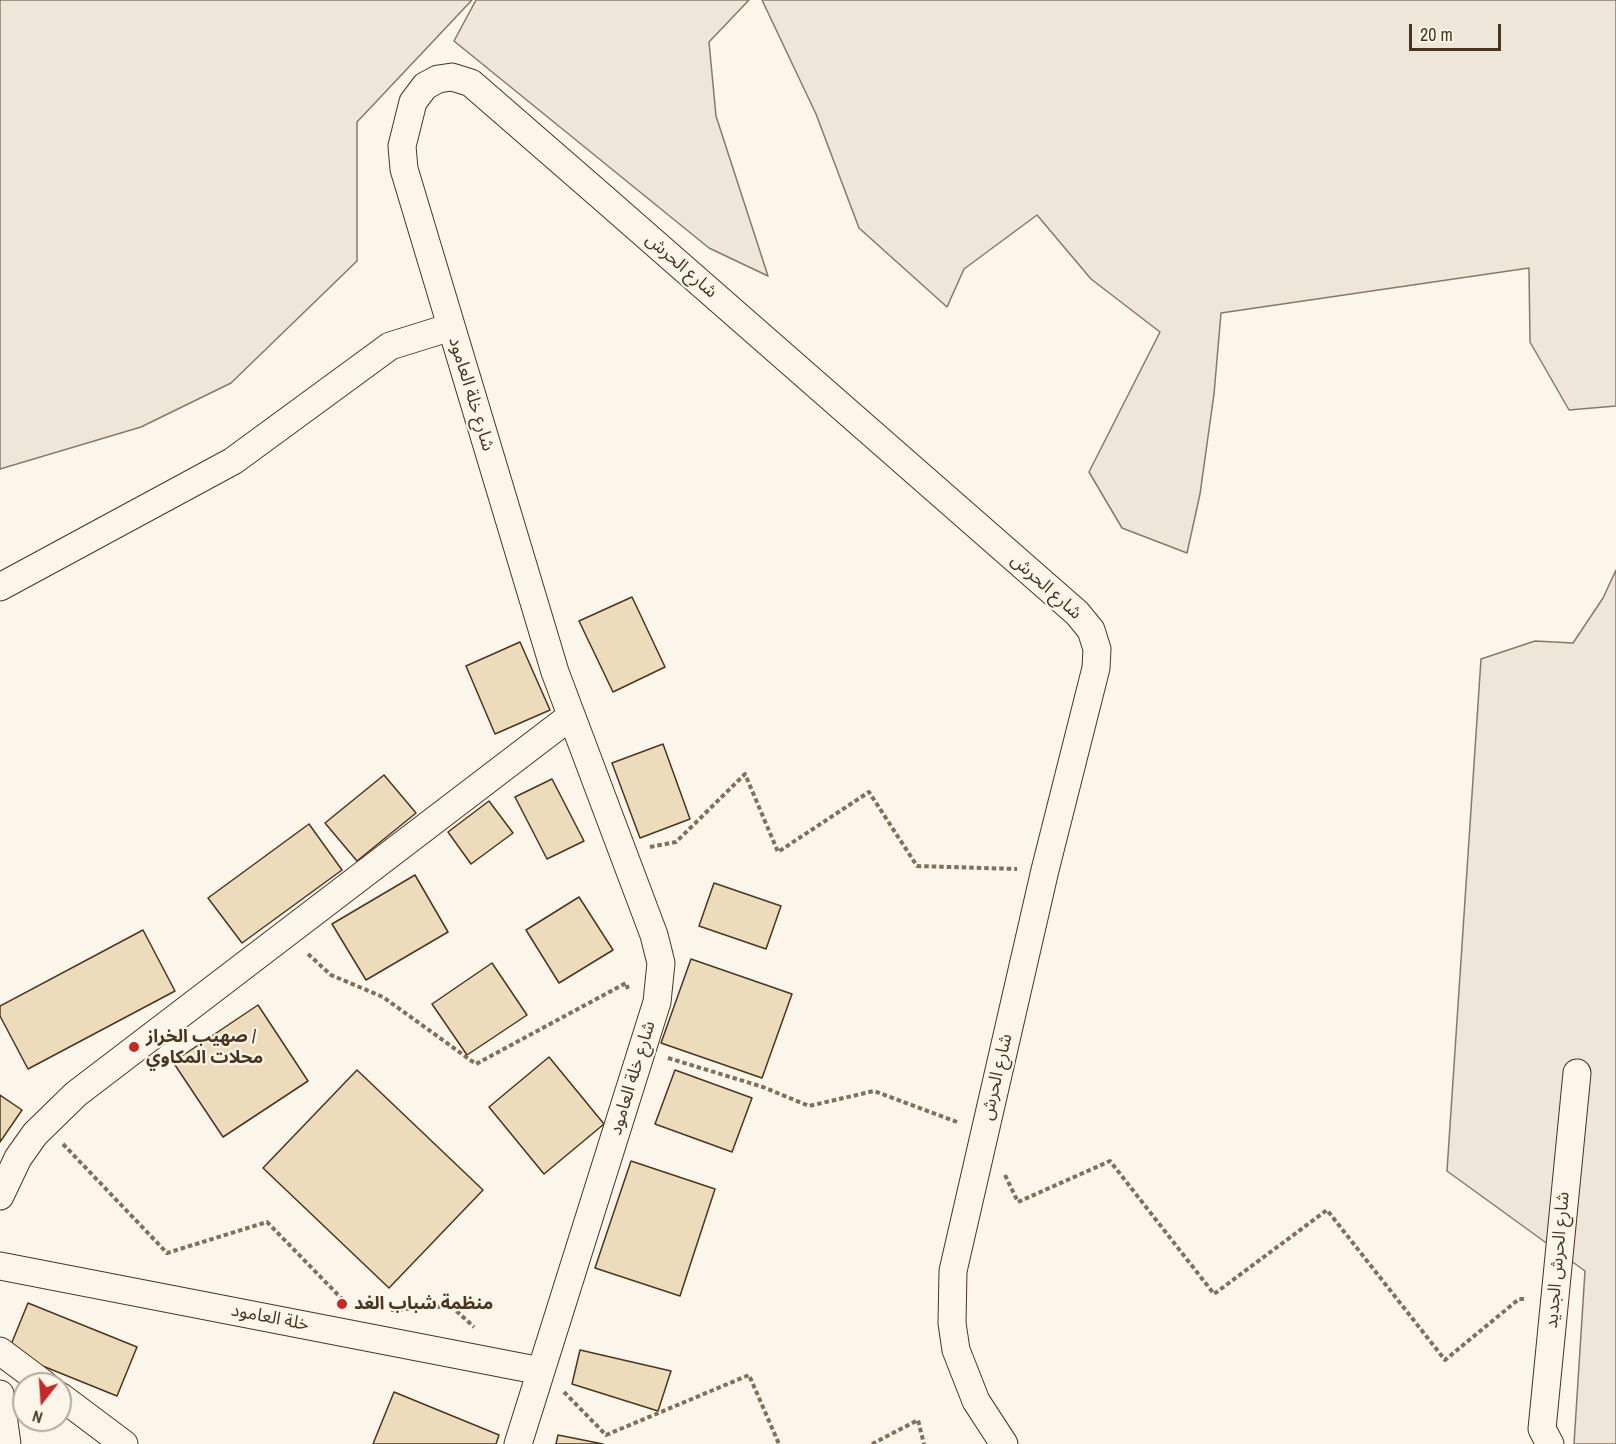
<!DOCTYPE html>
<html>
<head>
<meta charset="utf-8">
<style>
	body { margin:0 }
	#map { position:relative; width:1616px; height:1444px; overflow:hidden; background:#fbf6e9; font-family:"Archivo Narrow",sans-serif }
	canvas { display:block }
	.north { position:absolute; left:12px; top:1372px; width:60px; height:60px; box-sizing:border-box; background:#fbf6e9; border:2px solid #b4a999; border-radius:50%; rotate:197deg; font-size:16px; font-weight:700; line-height:24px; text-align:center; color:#4a3520 }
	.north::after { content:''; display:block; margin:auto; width:21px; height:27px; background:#c62828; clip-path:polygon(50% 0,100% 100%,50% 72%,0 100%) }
	.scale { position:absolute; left:1409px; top:24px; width:92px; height:27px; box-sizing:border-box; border:3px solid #4a3520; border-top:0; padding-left:8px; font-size:18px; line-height:21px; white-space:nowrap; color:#4a3520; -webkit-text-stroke:4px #fbf6e9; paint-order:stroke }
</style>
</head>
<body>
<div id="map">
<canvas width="1616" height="1444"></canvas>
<div class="north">N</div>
<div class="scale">20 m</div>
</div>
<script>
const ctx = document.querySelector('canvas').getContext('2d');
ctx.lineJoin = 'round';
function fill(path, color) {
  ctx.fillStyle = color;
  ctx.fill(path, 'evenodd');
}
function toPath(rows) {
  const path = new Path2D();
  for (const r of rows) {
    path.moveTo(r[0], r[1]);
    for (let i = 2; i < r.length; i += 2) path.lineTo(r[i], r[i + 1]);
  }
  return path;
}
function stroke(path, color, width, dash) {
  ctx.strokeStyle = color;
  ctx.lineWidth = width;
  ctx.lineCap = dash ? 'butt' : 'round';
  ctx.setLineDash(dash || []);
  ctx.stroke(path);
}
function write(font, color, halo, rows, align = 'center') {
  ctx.font = font + ' "Archivo Narrow","Noto Sans Arabic",sans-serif';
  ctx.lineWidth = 4.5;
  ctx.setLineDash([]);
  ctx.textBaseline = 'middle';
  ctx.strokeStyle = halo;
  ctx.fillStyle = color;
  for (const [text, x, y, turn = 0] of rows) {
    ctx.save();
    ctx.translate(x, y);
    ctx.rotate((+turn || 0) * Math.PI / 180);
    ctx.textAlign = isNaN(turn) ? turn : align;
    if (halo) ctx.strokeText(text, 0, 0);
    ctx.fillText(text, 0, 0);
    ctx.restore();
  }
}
const green = toPath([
	[0,0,472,0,357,122,357,261,231,383,141,427,0,469,0,0],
	[476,0,749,0,709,42,716,116,768,276,709,248,454,41,476,0],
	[762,0,1616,0,1616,406,1569,410,1530,342,1529,268,1221,313,1214,394,1200,494,1187,553,1122,528,1089,472,1160,332,1091,279,1037,215,964,269,947,307,859,228,816,114,762,0],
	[1616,570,1616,1444,1574,1444,1585,1271,1447,1171,1481,659,1535,641,1573,643,1603,598,1616,570]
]);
const building = toPath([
	[632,597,665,667,613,692,579,621,632,597],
	[520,642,550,710,495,734,466,666,520,642],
	[663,744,690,819,640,838,612,763,663,744],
	[384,775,416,813,357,861,325,823,384,775],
	[552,779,584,841,547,859,515,797,552,779],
	[489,801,513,833,471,864,448,832,489,801],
	[309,824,342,870,242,943,208,898,309,824],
	[415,875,448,932,366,980,332,924,415,875],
	[714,883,781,906,766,949,699,926,714,883],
	[579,897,613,950,559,983,526,930,579,897],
	[143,930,175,991,28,1069,0,1016,0,1006,143,930],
	[691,959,792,994,762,1078,661,1043,691,959],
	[492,963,527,1015,467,1055,432,1004,492,963],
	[258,1005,308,1081,223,1137,173,1062,258,1005],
	[549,1057,604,1124,544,1174,489,1107,549,1057],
	[357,1070,483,1190,389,1288,263,1168,357,1070],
	[675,1070,752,1098,732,1152,655,1124,675,1070],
	[0,1095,22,1110,0,1142,0,1095],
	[631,1161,715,1189,680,1296,595,1268,631,1161],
	[28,1303,137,1347,117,1396,8,1352,28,1303],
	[580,1350,671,1371,658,1411,572,1384,580,1350],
	[394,1392,499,1435,496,1444,373,1444,394,1392],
	[558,1435,603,1444,556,1444,558,1435]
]);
const path = toPath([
	[650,847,676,842,745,774,778,852,869,792,917,866,1017,869],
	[308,954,331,975,383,997,476,1064,626,983,628,989],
	[668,1058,763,1087,809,1106,874,1091,957,1122],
	[63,1144,167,1253,267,1222,346,1303],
	[1005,1175,1018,1202,1110,1161,1214,1294,1327,1210,1445,1360,1519,1299,1527,1299],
	[391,1310,451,1306,474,1327],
	[564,1392,606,1435,749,1375,779,1444],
	[872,1444,918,1420,924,1444]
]);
const minor = toPath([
	[0,587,233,461,390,346,451,327],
	[0,1196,18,1158,35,1134,76,1094,571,716],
	[0,1266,541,1371],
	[0,1351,44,1384],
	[0,1394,7,1444],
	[60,1396,124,1444],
	[518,1444,657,1002,661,963,654,935,555,672,404,169,402,146,413,102,425,86,438,79,452,77,471,83,601,196,1077,613,1091,630,1097,649,1096,668,1045,870,953,1271,952,1323,956,1350,976,1401,1004,1444],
	[1550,1444,1542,1429,1577,1073]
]);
const markers = [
	[134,1047,6,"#c62828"],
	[342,1304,6,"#c62828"]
];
const streetNames = [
	["شارع الحرش",681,266,41],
	["شارع خلة العامود",471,394,73],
	["شارع الحرش",1046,587,42],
	["شارع الحرش",997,1077,-77],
	["شارع خلة العامود",633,1078,-73],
	["شارع الحرش الجديد",1558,1260,-85],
	["خلة العامود",270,1318,11]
];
const poiNames = [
	["صهيب الخراز /",146,1037],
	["محلات المكاوي",146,1058],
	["منظمة شباب الغد",354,1304]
];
fill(green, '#ede6d9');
stroke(green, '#887966', 1.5);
fill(building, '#ecdcbc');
stroke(building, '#4a3520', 1.5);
stroke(minor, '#4a3520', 29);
stroke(path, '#7f6f5c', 4, [4.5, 3]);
stroke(minor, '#fbf6e9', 27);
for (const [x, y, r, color] of markers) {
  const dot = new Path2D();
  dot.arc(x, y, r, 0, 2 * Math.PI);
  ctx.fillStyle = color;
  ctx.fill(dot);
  stroke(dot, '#fbf6e9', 2);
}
write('18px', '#4a3520', '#fbf6e9', streetNames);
write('bold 18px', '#4a3520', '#fbf6e9', poiNames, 'left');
</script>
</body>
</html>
